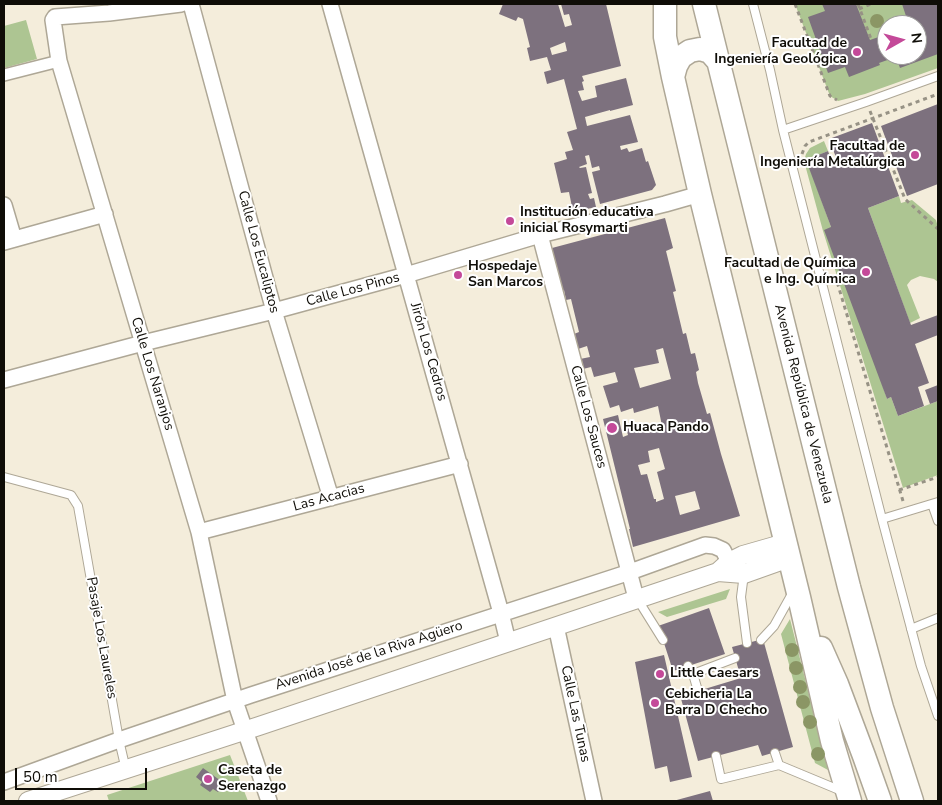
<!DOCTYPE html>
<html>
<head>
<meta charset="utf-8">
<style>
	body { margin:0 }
	#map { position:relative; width:942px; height:805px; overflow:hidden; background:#f4eddb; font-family:"Nunito Sans",sans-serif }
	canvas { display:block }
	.frame { position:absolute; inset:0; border:5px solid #0f0d07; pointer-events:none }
	.north { position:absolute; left:877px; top:15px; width:50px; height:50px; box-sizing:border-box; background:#fff; border:1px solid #9f9e9c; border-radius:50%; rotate:83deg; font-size:14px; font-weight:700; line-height:20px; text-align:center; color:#0f0d07 }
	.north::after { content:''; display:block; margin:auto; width:18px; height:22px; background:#c44999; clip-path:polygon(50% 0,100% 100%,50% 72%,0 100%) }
	.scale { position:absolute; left:15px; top:768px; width:132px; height:22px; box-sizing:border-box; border:2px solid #0f0d07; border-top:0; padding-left:6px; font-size:15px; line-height:18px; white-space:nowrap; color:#0f0d07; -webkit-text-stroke:4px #fff; paint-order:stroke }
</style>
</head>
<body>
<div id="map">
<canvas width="942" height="805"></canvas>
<div class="frame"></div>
<div class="north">N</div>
<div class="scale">50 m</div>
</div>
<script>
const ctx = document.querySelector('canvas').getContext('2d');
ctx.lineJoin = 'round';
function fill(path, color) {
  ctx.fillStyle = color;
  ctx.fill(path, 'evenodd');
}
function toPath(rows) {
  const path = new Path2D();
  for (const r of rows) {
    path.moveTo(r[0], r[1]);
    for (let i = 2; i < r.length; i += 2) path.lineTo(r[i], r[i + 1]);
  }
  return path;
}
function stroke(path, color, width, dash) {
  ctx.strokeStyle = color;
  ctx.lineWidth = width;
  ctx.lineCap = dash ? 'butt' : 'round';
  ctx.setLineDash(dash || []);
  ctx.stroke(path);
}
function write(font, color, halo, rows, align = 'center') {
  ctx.font = font + ' "Nunito Sans",sans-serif';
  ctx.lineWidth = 4;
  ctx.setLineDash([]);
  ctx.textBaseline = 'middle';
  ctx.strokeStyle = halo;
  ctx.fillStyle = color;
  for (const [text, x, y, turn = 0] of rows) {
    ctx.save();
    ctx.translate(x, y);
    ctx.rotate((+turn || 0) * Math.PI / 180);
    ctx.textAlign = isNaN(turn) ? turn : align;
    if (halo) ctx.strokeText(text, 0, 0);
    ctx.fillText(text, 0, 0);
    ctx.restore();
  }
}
const green = toPath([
	[795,4,938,4,938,68,865,94,838,101,830,96],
	[887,25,917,25,917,55,887,55],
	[26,20,37,59,4,68,4,26],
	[824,141,828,151,807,160,831,227,887,399,891,397,898,416,938,401,938,475,903,488,823,231,804,161,806,154,810,148],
	[899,196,901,203,912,200,936,220,938,227,938,282,934,279,920,276,911,280,907,285,920,318,910,323,868,208],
	[730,589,726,599,667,617,658,612],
	[790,619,828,770,815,763,781,634],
	[230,755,248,801,109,801,107,795]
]);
const building = toPath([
	[503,4,558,4,565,27,572,25,569,14,564,15,561,4,606,4,621,66,582,76,584,81,582,82,584,90,578,91,582,101,597,97,595,86,626,78,633,105,610,111,610,110,585,117,587,126,630,115,638,142,620,146,621,150,627,148,629,152,642,148,646,162,648,161,656,185,652,190,600,204,592,172,600,170,599,166,592,168,589,155,585,156,587,164,579,167,580,168,586,167,592,193,588,194,590,199,594,198,596,207,573,212,569,192,561,193,554,163,567,159,565,152,573,150,567,132,577,129,564,79,547,84,544,72,551,70,547,57,530,61,527,48,530,47,523,19,518,17,516,21,499,14],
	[565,42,567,51,552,55,550,48],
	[822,4,856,4,870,40,887,34,887,55,917,55,917,25,909,25,902,4,938,4,938,54,900,68,896,57,879,63,880,65,849,77,845,67,828,73,808,17,825,11],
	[938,104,938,184,907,196,881,126],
	[872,123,899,196,868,208,911,325,938,315,938,335,915,344,929,383,918,387,924,406,898,416,891,397,887,399,824,230,831,227,806,160,828,151,832,162,837,160,829,139],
	[665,218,673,248,666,251,676,291,673,292,683,334,686,333,691,354,695,353,699,370,696,372,698,383,707,414,710,413,721,454,740,516,633,547,629,529,630,529,603,419,618,415,623,437,628,435,625,425,637,422,639,432,662,426,658,406,634,413,633,408,621,412,619,405,610,408,603,386,618,382,615,372,594,377,591,367,583,369,580,359,590,357,587,346,578,349,574,334,579,332,571,299,566,300,564,290,557,291,559,278,552,248],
	[663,348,671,379,640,388,634,368,659,363,656,350],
	[659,448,665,469,657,472,664,499,656,502,656,499,654,499,647,474,641,475,638,465,650,462,648,451],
	[695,491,700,509,680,515,675,496],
	[938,385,938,401,930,404,925,390],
	[709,608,725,654,673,671,663,640,658,626],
	[763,639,793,747,762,756,758,745,698,761,680,695,698,691,741,678,732,647],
	[664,655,692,777,670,782,667,766,655,769,635,662],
	[203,768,221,781,220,783,223,785,218,792,213,789,210,792,200,785,202,782,196,777],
	[710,791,713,801,673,801]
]);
const path = toPath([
	[795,4,830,96,837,100],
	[858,4,871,39],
	[859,9,871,4],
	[870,111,905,199,938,229],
	[802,154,805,146,809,142,938,94],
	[835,275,903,501],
	[899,490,938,477]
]);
const service = toPath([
	[753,4,770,70,783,130,882,519,921,666,938,716],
	[783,130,866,102,938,76],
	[4,477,71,495,78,506,119,740,126,770],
	[932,504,938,521],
	[882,519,938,502],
	[744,574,741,597,747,643],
	[638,600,663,640],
	[911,629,938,618],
	[761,640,774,626,793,592],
	[688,666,693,674,698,691],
	[693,674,735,658],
	[775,753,779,765],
	[716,756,721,779,779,765,844,792]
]);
const pedestrian = toPath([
	[4,75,59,61]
]);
const minor = toPath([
	[181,4,109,13,55,17,53,20,59,61,199,532,235,701,269,801],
	[191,4,274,311,331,498],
	[330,4,501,613,508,642],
	[4,205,14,239],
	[540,235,636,598],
	[4,242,105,214],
	[4,380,143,343,274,311,406,275,540,235,665,204,700,194],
	[199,532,460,464],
	[556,626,594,801],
	[4,782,119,740,251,695,630,572,705,545,714,546,723,550,729,562]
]);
const tertiary = toPath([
	[718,572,744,574,789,558],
	[28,801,259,726,718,572,729,562,743,555,785,543]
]);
const primary = toPath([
	[665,4,665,37,673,77,700,194,799,597,832,741,850,801],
	[704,4,849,587,882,708,912,801],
	[673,77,676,66,681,57,690,51,700,49,710,52,717,60],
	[821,648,837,684,864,756,880,801]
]);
const trees = [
	[877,21],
	[792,650],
	[796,668],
	[800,687],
	[803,702],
	[810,722],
	[818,754]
];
const markers = [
	[857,52,5,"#c44999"],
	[915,155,5,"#c44999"],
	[510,221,5,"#c44999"],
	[866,272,5,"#c44999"],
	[458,275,5,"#c44999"],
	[612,428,6,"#c44999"],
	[660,674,5,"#c44999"],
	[655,703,5,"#c44999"],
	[208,779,5,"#c44999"]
];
const poiNames = [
	["Facultad de",847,44,"right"],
	["Ingeniería Geológica",847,60,"right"],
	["Facultad de",905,147,"right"],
	["Ingeniería Metalúrgica",905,163,"right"],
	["Institución educativa",520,213],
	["inicial Rosymarti",520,229],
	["Facultad de Química",856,264,"right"],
	["e Ing. Química",856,280,"right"],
	["Hospedaje",468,267],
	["San Marcos",468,283],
	["Huaca Pando",623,428],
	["Little Caesars",670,674],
	["Cebicheria La",665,695],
	["Barra D Checho",665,711],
	["Caseta de",218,771],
	["Serenazgo",218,787]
];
const streetNames = [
	["Calle Los Eucaliptos",258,252,75],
	["Calle Los Pinos",353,290,-15],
	["Jirón Los Cedros",428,352,74],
	["Calle Los Naranjos",152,374,73],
	["Avenida República de Venezuela",803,404,76],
	["Calle Los Sauces",588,417,75],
	["Las Acacias",329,498,-15],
	["Pasaje Los Laureles",101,638,80],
	["Avenida José de la Riva Agüero",369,656,-18],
	["Calle Las Tunas",575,714,78]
];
fill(green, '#adc592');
fill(building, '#7d717e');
stroke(service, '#aea796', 10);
stroke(pedestrian, '#aea796', 14);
stroke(minor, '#aea796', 18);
stroke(tertiary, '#aea796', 20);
stroke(primary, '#aea796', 25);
stroke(path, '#979285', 3, [4, 4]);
stroke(service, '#fff', 8);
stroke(pedestrian, '#fff', 11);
stroke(minor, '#fff', 15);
stroke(tertiary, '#fff', 18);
stroke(primary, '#fff', 22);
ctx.fillStyle = '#8b9665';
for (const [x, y] of trees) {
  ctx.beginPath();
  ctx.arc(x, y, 7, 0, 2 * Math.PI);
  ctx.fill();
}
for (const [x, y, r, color] of markers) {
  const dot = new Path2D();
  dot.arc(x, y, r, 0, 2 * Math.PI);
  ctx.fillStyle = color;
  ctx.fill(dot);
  stroke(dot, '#fff', 2);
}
write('bold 14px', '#0f0d07', '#fff', poiNames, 'left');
write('14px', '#0f0d07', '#fff', streetNames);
</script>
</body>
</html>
